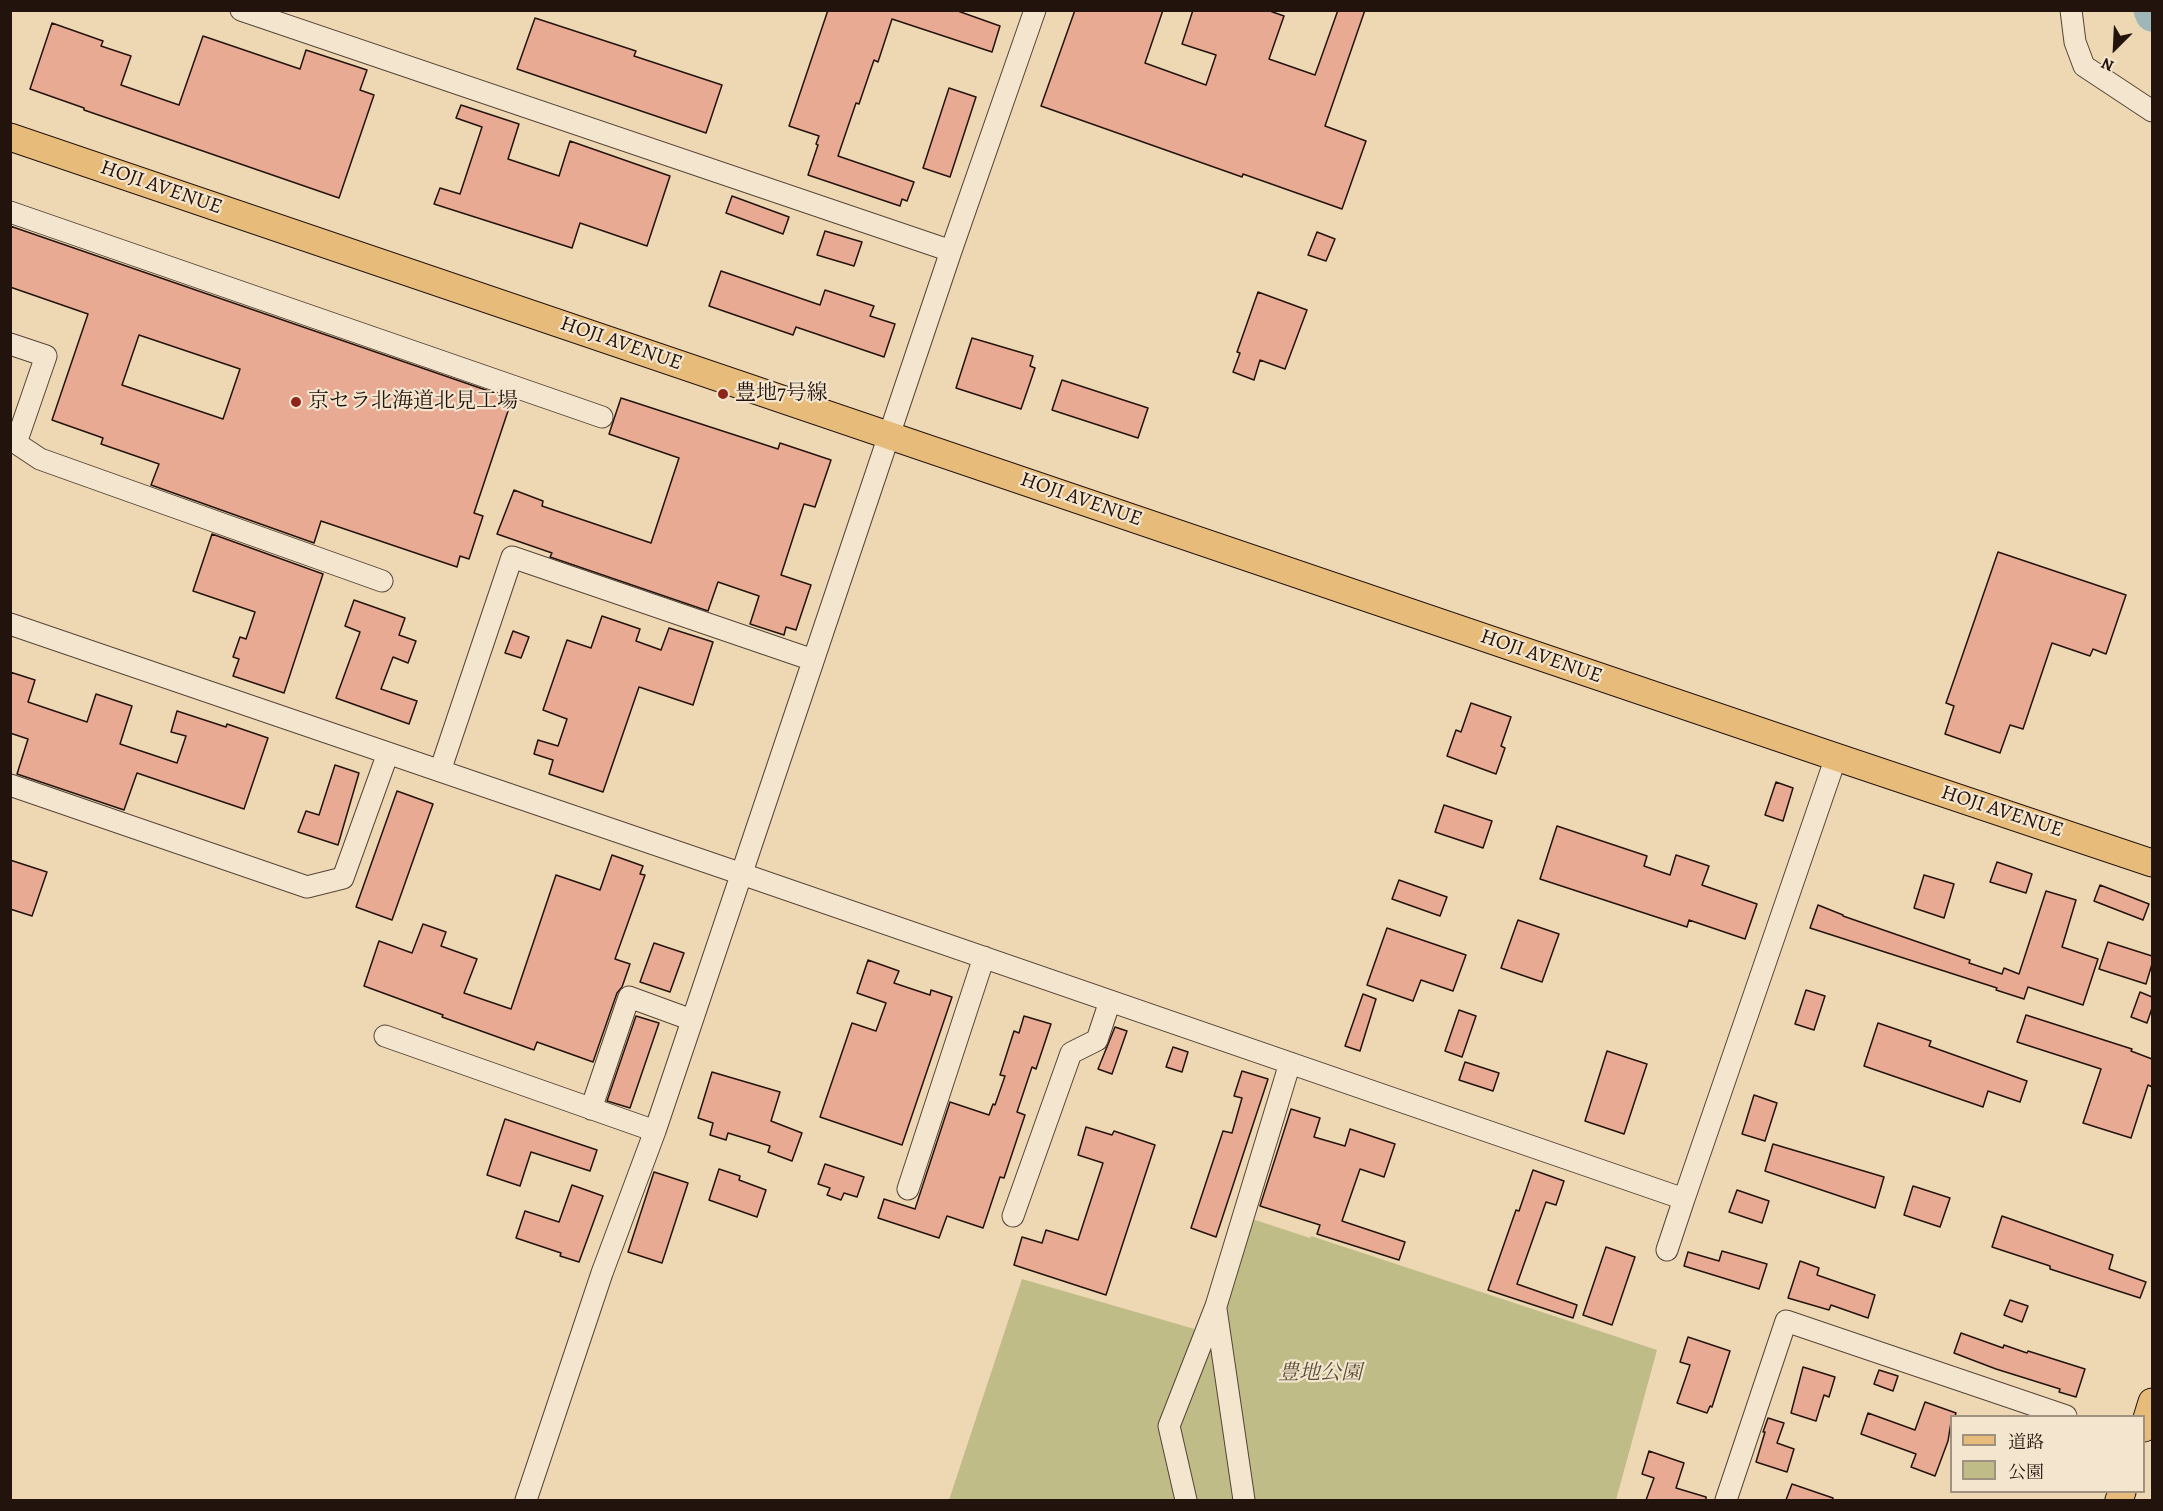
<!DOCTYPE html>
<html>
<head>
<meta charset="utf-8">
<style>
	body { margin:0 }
	#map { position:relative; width:2163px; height:1511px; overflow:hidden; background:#eed8b4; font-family:Alegreya,"Noto Serif JP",serif }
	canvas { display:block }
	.frame { position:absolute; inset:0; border:12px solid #23130d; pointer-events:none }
	.legend { position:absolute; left:1950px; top:1415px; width:195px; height:78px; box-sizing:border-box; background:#f4e6ce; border:2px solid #a09281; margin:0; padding:8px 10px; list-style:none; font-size:18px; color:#23130d }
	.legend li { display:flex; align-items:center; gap:12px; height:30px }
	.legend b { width:30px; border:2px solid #a09281 }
	.north { position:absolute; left:2085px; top:18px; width:60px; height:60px; -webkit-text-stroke:4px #f4e6ce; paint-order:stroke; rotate:204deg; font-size:16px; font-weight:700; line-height:24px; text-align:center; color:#23130d }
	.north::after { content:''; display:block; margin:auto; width:21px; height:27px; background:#23130d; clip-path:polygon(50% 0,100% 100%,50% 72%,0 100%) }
</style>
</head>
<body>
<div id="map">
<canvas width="2163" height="1511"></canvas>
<div class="frame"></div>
<ul class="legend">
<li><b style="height:8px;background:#e7bc7a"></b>道路</li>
<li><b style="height:16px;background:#bfbc88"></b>公園</li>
</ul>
<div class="north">N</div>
</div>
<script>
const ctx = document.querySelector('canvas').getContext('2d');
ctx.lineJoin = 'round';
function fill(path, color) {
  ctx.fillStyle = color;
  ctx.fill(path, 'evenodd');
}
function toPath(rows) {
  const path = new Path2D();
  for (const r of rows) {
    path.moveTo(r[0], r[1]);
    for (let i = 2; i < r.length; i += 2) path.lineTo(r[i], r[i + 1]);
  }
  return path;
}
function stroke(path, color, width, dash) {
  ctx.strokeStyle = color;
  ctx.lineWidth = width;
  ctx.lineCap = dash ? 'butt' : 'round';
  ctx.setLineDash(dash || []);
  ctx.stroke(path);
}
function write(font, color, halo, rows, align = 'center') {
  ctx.font = font + ' Alegreya,"Noto Serif JP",serif';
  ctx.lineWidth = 4.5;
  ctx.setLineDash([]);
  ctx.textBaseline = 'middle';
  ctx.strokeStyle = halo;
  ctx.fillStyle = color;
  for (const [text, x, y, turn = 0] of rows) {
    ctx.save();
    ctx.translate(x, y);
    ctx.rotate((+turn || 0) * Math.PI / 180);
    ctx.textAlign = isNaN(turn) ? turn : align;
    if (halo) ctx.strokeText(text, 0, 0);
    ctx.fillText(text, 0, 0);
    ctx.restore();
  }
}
const green = toPath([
	[1237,1214,1310,1238,1311,1236,1657,1350,1616,1500,949,1500,1022,1279,1198,1330]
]);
const river = toPath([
	[2150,10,2152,15]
]);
const building = toPath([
	[828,10,955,10,1000,26,992,52,892,19,878,62,874,60,859,104,856,103,838,156,914,182,907,201,902,199,900,206,808,175,818,145,816,144,819,136,789,126,828,10],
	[1075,10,1163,10,1145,63,1206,85,1216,55,1182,44,1193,10,1267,10,1284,16,1269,59,1315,75,1338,10,1365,10,1325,126,1366,141,1342,209,1243,174,1242,177,1041,106,1075,10],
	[535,18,636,51,634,56,722,85,706,133,517,69,535,18],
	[52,23,103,41,101,46,131,56,121,85,179,105,203,36,300,69,306,50,367,70,360,90,374,95,339,198,84,110,84,108,30,89,52,23],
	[949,88,976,97,950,177,923,168,949,88],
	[461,105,519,124,508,159,559,176,570,141,670,176,647,246,580,223,572,248,434,204,440,188,460,194,482,127,456,118,461,105],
	[732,196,789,217,783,234,726,213,732,196],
	[10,226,512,399,474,513,483,516,469,559,460,556,457,567,321,521,314,543,151,485,159,464,101,444,103,438,52,420,88,314,10,287,10,226],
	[139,335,240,369,223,419,122,385,139,335],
	[825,231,862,242,854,266,817,255,825,231],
	[1317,232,1335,239,1326,261,1308,255,1317,232],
	[721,271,820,305,825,290,874,306,870,316,895,324,884,357,796,327,793,335,709,306,721,271],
	[1258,292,1307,310,1285,369,1260,360,1254,380,1233,372,1240,353,1237,352,1258,292],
	[972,338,1033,356,1030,366,1035,368,1021,409,956,388,972,338],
	[1062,380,1148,408,1138,438,1052,410,1062,380],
	[621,398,778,449,780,443,831,460,815,507,804,504,781,575,811,585,796,630,786,627,784,635,750,624,759,596,718,582,708,611,550,557,552,553,497,534,514,490,543,501,542,506,651,543,679,458,609,434,621,398],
	[212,534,323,574,284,693,233,676,239,659,233,657,240,637,246,639,255,612,193,591,212,534],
	[1998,552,2126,595,2106,654,2093,649,2090,656,2052,643,2023,729,2010,725,2000,753,1945,734,1954,706,1946,703,1998,552],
	[354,600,405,618,399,635,416,641,408,663,393,657,381,689,417,701,409,724,336,698,360,632,345,626,354,600],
	[602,616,640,629,636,641,661,650,669,628,713,642,693,705,639,687,603,792,549,774,553,760,534,754,538,740,558,746,567,719,543,710,567,640,591,648,602,616],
	[513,631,529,637,521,658,505,653,513,631],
	[10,672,35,680,28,702,87,722,96,694,132,706,120,744,177,763,186,736,171,732,177,711,226,727,227,724,268,738,244,809,137,773,124,810,17,774,28,739,10,733,10,672],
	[1471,703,1511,717,1501,746,1505,748,1496,774,1447,756,1456,730,1461,732,1471,703],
	[335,765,359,773,338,845,298,832,306,811,319,815,335,765],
	[1776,782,1793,788,1783,821,1765,815,1776,782],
	[397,791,433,804,392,920,356,907,397,791],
	[1444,805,1492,821,1483,848,1435,832,1444,805],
	[1557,826,1647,856,1644,866,1670,875,1676,855,1709,866,1702,885,1757,904,1745,939,1689,920,1687,927,1540,879,1557,826],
	[612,855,643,866,640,874,645,875,615,959,630,964,622,987,617,993,593,1062,537,1042,534,1050,442,1017,443,1015,364,986,379,941,412,953,423,924,446,932,441,946,477,959,464,993,511,1009,556,875,600,890,612,855],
	[10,860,47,872,32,916,10,909,10,860],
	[1997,862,2032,874,2026,893,1990,882,1997,862],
	[1924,875,1954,884,1944,918,1914,908,1924,875],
	[1399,880,1447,897,1440,916,1392,899,1399,880],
	[2100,885,2149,904,2143,920,2094,901,2100,885],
	[2046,891,2076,900,2062,947,2098,959,2083,1005,2028,987,2024,999,1996,990,1997,988,1810,928,1818,905,1843,915,1843,916,1970,960,1969,963,2002,974,2004,968,2019,974,2046,891],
	[1518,920,1559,934,1542,982,1501,968,1518,920],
	[1387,928,1466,955,1453,991,1421,980,1413,1001,1367,985,1387,928],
	[2108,942,2152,956,2152,964,2146,984,2099,969,2108,942],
	[654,943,684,953,670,992,640,982,654,943],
	[868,960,899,971,894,983,930,995,931,990,952,997,902,1145,820,1117,852,1023,876,1031,886,1003,857,993,868,960],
	[1806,990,1825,996,1814,1030,1795,1024,1806,990],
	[2140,992,2152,997,2152,1008,2147,1023,2131,1017,2140,992],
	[1363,994,1376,999,1360,1051,1345,1046,1363,994],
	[1459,1010,1476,1016,1462,1057,1445,1051,1459,1010],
	[2026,1015,2132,1049,2131,1051,2152,1059,2152,1087,2148,1085,2131,1138,2083,1123,2101,1069,2017,1042,2026,1015],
	[636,1016,659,1023,630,1108,607,1101,636,1016],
	[1024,1016,1051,1024,1036,1069,1032,1067,1017,1112,1025,1115,1004,1178,1000,1177,983,1228,947,1216,939,1238,878,1218,884,1199,915,1209,950,1102,989,1115,993,1104,995,1105,1005,1076,1000,1075,1014,1031,1019,1033,1024,1016],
	[1878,1023,1931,1041,1929,1046,2027,1081,2020,1102,1988,1091,1983,1107,1864,1066,1878,1023],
	[1115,1027,1127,1031,1112,1074,1098,1069,1115,1027],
	[1173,1047,1188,1052,1182,1072,1166,1067,1173,1047],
	[1607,1051,1647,1064,1624,1134,1585,1121,1607,1051],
	[1465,1062,1499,1073,1493,1091,1459,1080,1465,1062],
	[1242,1071,1268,1079,1216,1237,1191,1228,1223,1131,1232,1133,1242,1098,1234,1096,1242,1071],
	[712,1072,780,1092,771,1121,802,1133,792,1161,768,1152,770,1146,728,1133,726,1140,710,1135,713,1123,698,1118,712,1072],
	[1754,1095,1777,1103,1765,1141,1742,1134,1754,1095],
	[1291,1109,1320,1118,1314,1137,1345,1146,1350,1129,1395,1144,1384,1177,1360,1169,1342,1221,1405,1242,1399,1260,1317,1234,1320,1225,1260,1206,1291,1109],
	[505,1119,597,1150,590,1171,531,1152,520,1186,487,1175,505,1119],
	[1086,1127,1112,1135,1114,1131,1155,1145,1106,1295,1014,1265,1022,1237,1042,1243,1046,1230,1078,1240,1103,1163,1078,1155,1086,1127],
	[1773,1144,1884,1177,1875,1208,1765,1171,1773,1144],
	[825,1164,864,1177,857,1197,844,1193,841,1200,827,1195,830,1188,818,1184,825,1164],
	[719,1169,740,1176,739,1180,766,1190,757,1217,709,1200,719,1169],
	[1533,1170,1564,1181,1556,1205,1546,1202,1517,1284,1577,1305,1573,1318,1488,1290,1516,1210,1519,1211,1533,1170],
	[654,1172,688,1183,662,1263,628,1252,654,1172],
	[572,1185,603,1196,579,1262,560,1256,561,1253,516,1238,525,1211,559,1222,572,1185],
	[1913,1186,1950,1198,1940,1227,1904,1215,1913,1186],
	[1737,1190,1769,1201,1762,1223,1729,1212,1737,1190],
	[2002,1216,2113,1255,2109,1269,2146,1282,2140,1298,2050,1269,2050,1266,1992,1247,2002,1216],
	[1606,1247,1635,1257,1612,1325,1583,1315,1606,1247],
	[1722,1251,1767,1264,1759,1289,1684,1266,1688,1252,1719,1261,1722,1251],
	[1800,1261,1819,1268,1817,1275,1875,1295,1868,1318,1831,1305,1829,1310,1788,1298,1800,1261],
	[2010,1300,2028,1306,2022,1322,2004,1315,2010,1300],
	[1961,1333,2003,1348,2004,1345,2027,1353,2028,1351,2085,1369,2076,1397,2059,1392,2060,1389,1996,1369,1954,1353,1961,1333],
	[1688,1337,1730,1351,1712,1407,1710,1406,1707,1413,1677,1403,1690,1365,1680,1362,1688,1337],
	[1803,1367,1835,1377,1829,1397,1824,1395,1816,1421,1791,1413,1803,1367],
	[1879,1370,1898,1376,1893,1391,1874,1384,1879,1370],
	[1925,1402,1956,1413,1955,1416,1952,1416,1948,1441,1935,1476,1911,1467,1916,1454,1861,1434,1868,1413,1915,1430,1925,1402],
	[1768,1418,1784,1423,1777,1443,1794,1449,1787,1472,1756,1462,1765,1432,1763,1432,1768,1418],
	[1649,1451,1684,1463,1676,1488,1706,1497,1706,1500,1646,1500,1654,1478,1642,1474,1649,1451],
	[1792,1484,1833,1498,1833,1500,1786,1500,1792,1484]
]);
const minor = toPath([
	[241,10,951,251],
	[2071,10,2075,42,2084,66,2152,111],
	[10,212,602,417],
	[10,344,46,356,16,443,40,459,382,581],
	[10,624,742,874,1684,1199,1836,757],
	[440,771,512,557,813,660],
	[10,785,307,887,343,878,388,753],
	[385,1036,655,1131],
	[591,1109,629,997,692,1020],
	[908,1189,984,957],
	[1013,1216,1071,1053,1097,1040,1110,1001],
	[1667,1250,1684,1199],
	[1216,1309,1244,1500],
	[526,1500,602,1273,655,1131,951,251,1035,10],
	[1186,1500,1169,1426,1216,1306,1290,1063],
	[1726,1500,1786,1321,2066,1416]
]);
const major = toPath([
	[10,137,1827,754,2152,863],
	[2144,1428,2152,1402],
	[2119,1500,2122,1492]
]);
const markers = [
	[723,394,6,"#8f2418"],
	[296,402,6,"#8f2418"]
];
const streetNames = [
	["HOJI AVENUE",161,188,19],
	["HOJI AVENUE",621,344,19],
	["HOJI AVENUE",1081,500,19],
	["HOJI AVENUE",1541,657,19],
	["HOJI AVENUE",2002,812,18]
];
const poiNames = [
	["豊地7号線",735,394],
	["京セラ北海道北見工場",308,402]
];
const parkNames = [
	["豊地公園",1320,1374]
];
fill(green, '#bfbc88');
stroke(river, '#9fb7b9', 33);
fill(building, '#e8aa92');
stroke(building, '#23130d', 1.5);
stroke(minor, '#564437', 23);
stroke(major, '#23130d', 29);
stroke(minor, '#f4e6ce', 21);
stroke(major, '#e7bc7a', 27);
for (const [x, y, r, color] of markers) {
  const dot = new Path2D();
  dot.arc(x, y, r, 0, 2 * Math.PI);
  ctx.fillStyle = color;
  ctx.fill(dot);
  stroke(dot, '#f4e6ce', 2);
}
write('21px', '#23130d', '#f4e6ce', streetNames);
write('21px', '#23130d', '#f4e6ce', poiNames, 'left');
write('italic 21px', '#5a4e38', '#f4e6ce', parkNames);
</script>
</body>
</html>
